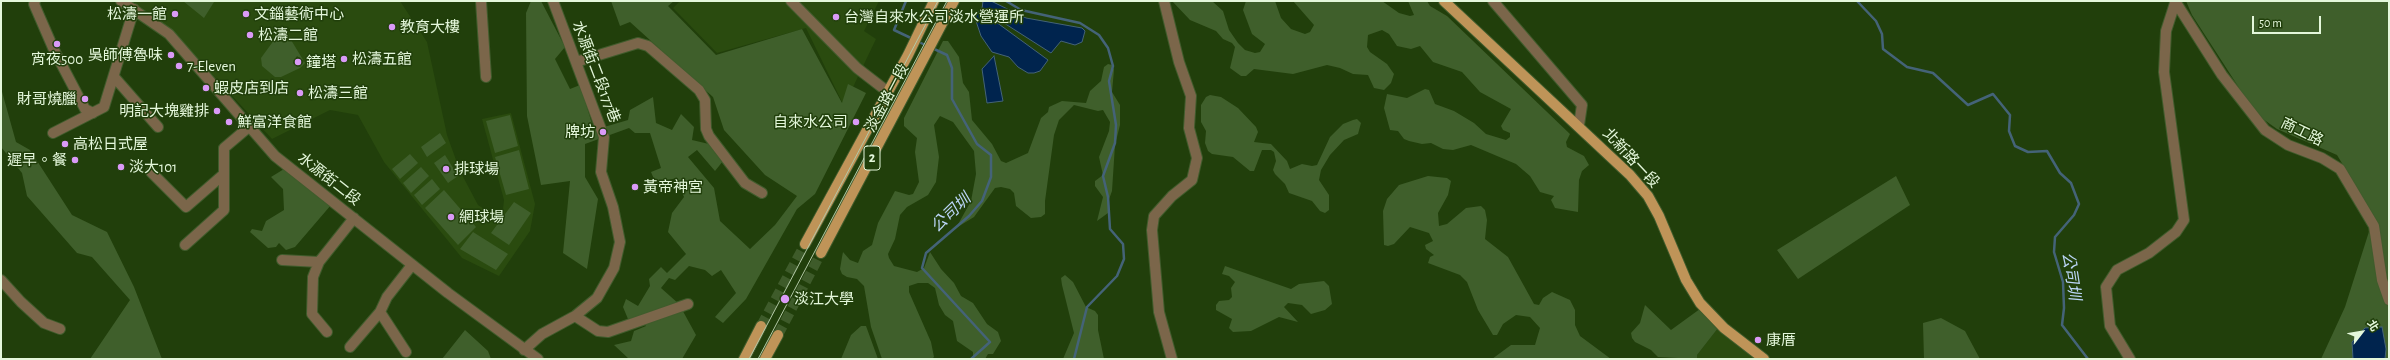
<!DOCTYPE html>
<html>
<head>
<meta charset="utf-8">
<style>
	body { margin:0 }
	#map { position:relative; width:2390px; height:360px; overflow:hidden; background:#213f0b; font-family:"Alegreya Sans","Noto Sans TC",sans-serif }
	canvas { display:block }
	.frame { position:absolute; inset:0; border:2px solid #e4f7db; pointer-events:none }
	.north { position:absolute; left:2342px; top:312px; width:40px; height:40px; -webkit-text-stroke:3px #213f0b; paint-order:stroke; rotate:59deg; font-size:11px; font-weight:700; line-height:16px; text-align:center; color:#e4f7db }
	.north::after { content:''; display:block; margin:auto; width:14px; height:18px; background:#e4f7db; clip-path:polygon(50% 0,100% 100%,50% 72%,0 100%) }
	.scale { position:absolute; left:2252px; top:16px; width:69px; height:18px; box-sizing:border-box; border:2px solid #e4f7db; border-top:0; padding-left:5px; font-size:12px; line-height:14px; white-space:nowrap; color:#e4f7db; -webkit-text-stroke:3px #213f0b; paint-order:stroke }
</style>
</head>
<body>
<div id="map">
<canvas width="2390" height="360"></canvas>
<div class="frame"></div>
<div class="north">北</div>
<div class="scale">50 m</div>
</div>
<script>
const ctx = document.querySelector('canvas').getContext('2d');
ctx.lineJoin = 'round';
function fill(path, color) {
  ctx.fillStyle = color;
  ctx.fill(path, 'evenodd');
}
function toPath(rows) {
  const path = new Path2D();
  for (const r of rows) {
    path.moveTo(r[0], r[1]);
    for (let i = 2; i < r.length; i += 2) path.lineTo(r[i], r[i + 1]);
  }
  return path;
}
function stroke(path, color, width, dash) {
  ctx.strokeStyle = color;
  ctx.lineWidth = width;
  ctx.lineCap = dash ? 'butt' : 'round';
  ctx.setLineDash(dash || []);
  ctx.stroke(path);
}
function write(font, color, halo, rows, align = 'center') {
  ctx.font = font + ' "Alegreya Sans","Noto Sans TC",sans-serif';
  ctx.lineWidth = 3;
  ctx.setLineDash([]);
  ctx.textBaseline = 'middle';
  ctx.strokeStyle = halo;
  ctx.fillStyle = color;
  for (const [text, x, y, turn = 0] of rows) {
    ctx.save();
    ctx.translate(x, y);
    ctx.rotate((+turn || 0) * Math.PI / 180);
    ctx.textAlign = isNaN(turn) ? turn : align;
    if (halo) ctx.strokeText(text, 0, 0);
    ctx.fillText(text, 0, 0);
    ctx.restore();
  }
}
const built = toPath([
	[129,1,400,1,427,42,447,135,460,171,478,205,492,214,503,209,504,200,482,119,511,113,535,204,530,231,499,276,462,258,384,162,358,115,330,110,272,139,174,33],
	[680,1,879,1,864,31,876,39,844,106,806,28,717,53,673,8],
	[1722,323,1747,339,1769,359,1697,359,1697,355]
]);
const green = toPath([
	[183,1,213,1,214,2,204,18],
	[531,1,541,1,565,47,555,59,570,89,580,85,594,130,628,120,630,110,653,97,656,123,672,130,681,114,694,127,692,140,709,144,723,161,715,171,697,150,688,157,714,188,720,221,750,249,775,225,797,196,765,175,724,130,713,97,630,22,620,26,611,1,674,1,668,6,716,55,802,29,842,103,848,84,866,93,815,194,797,209,746,299,723,323,715,317,736,293,721,270,712,276,705,270,689,266,675,280,669,278,661,288,679,304,696,335,682,359,629,359,614,345,631,341,634,331,646,326,640,317,628,319,623,307,626,299,638,306,650,286,649,279,661,267,667,273,686,254,668,232,672,213,684,197,676,178,656,184,651,172,661,168,650,133,635,133,629,128,585,144,585,177,598,199,587,269,563,253,570,181,541,185,527,116,526,13],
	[1172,1,1212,1,1223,11,1229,30,1238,43,1245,50,1255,53,1260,52,1265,44,1252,34,1243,10,1246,1,1275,1,1281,18,1291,29,1305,34,1310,32,1314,25,1293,1,1382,1,1399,13,1410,16,1414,15,1408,1,1427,1,1430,6,1447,16,1570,134,1566,142,1567,147,1584,156,1589,165,1582,171,1579,180,1578,212,1555,208,1551,200,1554,196,1540,192,1530,176,1516,164,1471,145,1453,150,1443,149,1431,143,1422,144,1409,141,1404,139,1398,131,1390,130,1384,108,1387,94,1407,98,1425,89,1429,90,1435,104,1454,111,1474,123,1486,134,1506,140,1510,137,1510,133,1503,130,1501,126,1511,109,1480,92,1462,72,1433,62,1420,46,1411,49,1397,46,1389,34,1382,30,1368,35,1367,47,1370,52,1387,64,1394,74,1391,83,1384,90,1374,88,1368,75,1353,74,1340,68,1327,65,1293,74,1254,69,1246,76,1241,76,1230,68,1235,47,1232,43,1223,39,1216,31,1190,20],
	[2186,1,2389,1,2389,285,2375,218,2337,155,2277,129,2256,114,2192,15],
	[284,33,288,35,305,63,300,68,281,77,275,77,262,66,261,58,277,36],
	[297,56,304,61,300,67,293,63],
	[943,41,948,41,959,57,963,83,969,92,972,120,992,144,1001,161,1006,163,1028,153,1041,118,1048,112,1049,107,1062,101,1086,103,1090,91,1101,81,1104,67,1108,64,1112,65,1114,70,1112,92,1120,105,1120,125,1115,145,1112,191,1108,202,1108,213,1097,221,1103,197,1095,186,1095,181,1103,175,1099,157,1109,131,1110,122,1103,110,1098,111,1074,105,1059,120,1054,135,1045,201,1045,214,1041,217,1031,218,1016,206,1014,193,1010,189,1001,187,995,188,974,217,956,228,971,201,976,174,974,151,953,122,940,116,934,125,939,157,936,182,928,195,907,207,900,215,895,239,888,254,889,258,894,266,917,272,924,268,930,252,941,269,954,283,961,296,973,303,987,324,998,332,1001,341,993,354,988,354,985,359,973,359,973,352,957,341,953,321,945,315,939,305,935,288,928,283,918,283,909,286,909,292,931,342,934,357,932,359,882,359,871,327,864,286,857,279,847,277,842,274,840,269,842,257,843,252,850,260,858,263,863,251,872,245,878,223,895,191,909,195,913,194,919,182,915,152,917,138,904,126,904,118],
	[1,88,16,142,30,150,72,215,107,232,134,287,162,359,90,359,130,300,92,257,77,253,27,196,22,173,1,147],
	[1210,95,1221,97,1238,108,1256,127,1258,132,1254,142,1271,144,1287,161,1290,169,1302,164,1312,166,1317,165,1330,137,1343,124,1353,120,1357,119,1361,123,1358,134,1344,140,1330,155,1321,170,1319,180,1329,195,1329,210,1325,213,1320,211,1312,201,1289,193,1285,184,1275,174,1273,170,1276,161,1274,152,1271,150,1262,150,1254,171,1250,171,1233,157,1212,154,1208,151,1205,143,1206,131,1201,122,1201,105,1206,97],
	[510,115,518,146,495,153,486,121],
	[440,133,446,143,427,157,421,147],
	[519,150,529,189,506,195,495,157],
	[410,154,418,163,400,179,392,169],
	[445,155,458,176,448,183,434,163],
	[421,167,429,176,411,193,403,183],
	[284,169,331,205,295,247,286,250,279,243,276,247,268,248,250,232,252,229,262,231,266,221,284,210,283,189,271,177],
	[1428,176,1447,178,1451,181,1448,195,1438,213,1439,226,1447,224,1466,208,1481,206,1485,210,1487,220,1485,239,1508,257,1534,304,1539,305,1543,298,1552,292,1570,300,1575,310,1575,325,1580,336,1611,359,1492,359,1511,345,1535,345,1540,328,1530,317,1516,315,1503,324,1497,335,1493,335,1478,310,1467,282,1460,275,1428,263,1430,257,1434,255,1426,249,1425,245,1433,241,1429,233,1410,227,1394,244,1388,246,1384,245,1383,211,1387,199,1399,185],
	[1896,176,1910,205,1798,279,1777,250],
	[432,179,440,189,422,205,414,195],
	[444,190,476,227,458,245,425,208],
	[514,202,531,213,509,245,491,233],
	[2373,219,2389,294,2389,359,2385,359,2386,349,2352,342,2353,359,2321,359,2345,307],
	[473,232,508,254,496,270,460,249],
	[1225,266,1291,289,1299,284,1324,281,1329,286,1332,304,1325,310,1311,314,1302,305,1288,303,1284,307,1298,322,1279,317,1251,331,1233,332,1229,328,1232,319,1216,310,1216,305,1219,301,1229,300,1232,297,1231,288,1235,282,1229,276,1222,274],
	[1065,275,1073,282,1086,307,1095,311,1098,315,1098,330,1104,359,1063,359,1074,333,1062,285,1061,278],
	[1645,305,1671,330,1704,306,1722,323,1697,355,1697,359,1658,357,1651,350,1635,342,1632,338,1631,333,1640,323],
	[1941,318,1965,331,1980,359,1924,359,1923,323],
	[861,326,866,326,878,359,841,359,851,335],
	[465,330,488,351,491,359,442,359]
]);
const water = toPath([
	[983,1,991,1,1026,18,1082,28,1085,31,1082,42,1075,45,1061,41,1051,53,982,9,983,1],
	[978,12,996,22,1048,60,1040,71,1034,73,1028,73,1018,67,1009,57,992,52,981,36,975,18,978,12],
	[994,56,1003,101,987,103,982,69,994,56],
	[2382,327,2386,349,2385,359,2353,359,2352,342,2365,328,2382,327]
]);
const stream = toPath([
	[906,1,894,30,913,39],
	[1006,1,1021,10,1080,23,1099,35,1108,48,1113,66,1109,81,1116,125,1115,143,1103,176,1108,197,1110,229,1123,244,1124,259,1117,276,1087,307,1074,359],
	[1857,1,1876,21,1882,34,1883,49,1907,67,1933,73,1968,105,1993,94,2010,115,2009,131,2015,146,2028,152,2047,151,2060,173,2071,183,2079,204,2074,215,2055,237,2054,252,2063,282,2064,308,2062,325,2088,359],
	[917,41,927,46],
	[932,48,947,55,952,68,952,99,977,144,991,155,991,177,982,201,969,216,926,253,922,268,990,342,971,359]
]);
const majorTunnel = toPath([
	[761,326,805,244],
	[778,335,821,253]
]);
const minor = toPath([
	[35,1,34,4,54,50,85,109,93,113],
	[121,1,169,34,275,156,448,293,538,359],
	[481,1,486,77],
	[791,1,857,68,888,92],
	[1164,1,1179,62,1191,96,1189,128,1197,158,1192,180,1172,196,1154,216,1152,230,1159,312,1172,359],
	[1493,1,1582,105,1579,125],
	[2175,1,2222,75,2265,130,2288,145,2322,158,2340,169,2374,226,2382,280,2389,300],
	[576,62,638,43,648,46,699,90,705,100,706,129,709,136,745,183,762,193],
	[115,78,158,127],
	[53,133,104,107,134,9],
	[151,172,186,207,224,174,224,148,250,126],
	[185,245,224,210,224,174],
	[282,260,319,262],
	[1,280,21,302,44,323,60,329],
	[575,316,598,331,608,332,688,304],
	[327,332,312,314,313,277,319,262,354,218],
	[350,347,380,312],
	[524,350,542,334,575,316,597,298,614,268,620,242,613,207,601,172,604,137,553,1],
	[406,352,380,312,387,297,412,265],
	[2130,359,2110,326,2106,287,2117,270,2149,253,2176,232,2184,220,2164,72,2166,31,2175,3]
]);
const major = toPath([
	[1444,1,1630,175,1648,196,1659,216,1686,280,1700,303,1724,328,1764,359],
	[805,244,908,55,934,1],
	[821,253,954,1],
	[744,359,761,326],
	[765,359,778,335]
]);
const tram = toPath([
	[749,359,938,1],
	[758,359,947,1]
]);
const markers = [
	[175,14,4,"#da9af7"],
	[246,14,4,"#da9af7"],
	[836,17,4,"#da9af7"],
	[392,27,4,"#da9af7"],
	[250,35,4,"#da9af7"],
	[57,44,4,"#da9af7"],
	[171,55,4,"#da9af7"],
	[344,59,4,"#da9af7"],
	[298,62,4,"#da9af7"],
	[179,66,4,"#da9af7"],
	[206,88,4,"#da9af7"],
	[300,93,4,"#da9af7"],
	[85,99,4,"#da9af7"],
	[217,111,4,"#da9af7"],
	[229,122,4,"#da9af7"],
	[856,122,4,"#da9af7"],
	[603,132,4,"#da9af7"],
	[65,144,4,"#da9af7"],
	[75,160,4,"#da9af7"],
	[121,167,4,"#da9af7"],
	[446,169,4,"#da9af7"],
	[635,187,4,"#da9af7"],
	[451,217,4,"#da9af7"],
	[785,299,5,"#da9af7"],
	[1758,340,4,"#da9af7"]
];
const shields = [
	[872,158,16]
];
const shieldNames = [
	["2",872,158]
];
const poiNames = [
	["松濤一館",167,14,"right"],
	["文錙藝術中心",254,14],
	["台灣自來水公司淡水營運所",844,17],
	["教育大樓",400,27],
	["松濤二館",258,35],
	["吳師傅魯味",163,55,"right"],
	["宵夜500",57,59,"center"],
	["松濤五館",352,59],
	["鐘塔",306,62],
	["7-Eleven",187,66],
	["蝦皮店到店",214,88],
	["松濤三館",308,93],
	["財哥燒臘",77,99,"right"],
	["明記大塊雞排",209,111,"right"],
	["鮮富洋食館",237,122],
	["自來水公司",848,122,"right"],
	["牌坊",595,132,"right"],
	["高松日式屋",73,144],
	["遲早。餐",67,160,"right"],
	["淡大101",129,167],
	["排球場",454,169],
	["黃帝神宮",643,187],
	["網球場",459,217],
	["淡江大學",794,299],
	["康厝",1766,340]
];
const streetNames = [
	["水源街二段177巷",596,72,69],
	["淡金路一段",887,98,-62],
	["商工路",2302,132,26],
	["北新路一段",1631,158,47],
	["水源街二段",329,179,38]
];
const waterNames = [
	["公司圳",951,213,-44],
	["公司圳",2071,276,81]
];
fill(built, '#2a4b0f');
fill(green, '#3f5f2b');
fill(water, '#00244e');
stroke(water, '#446378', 1);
stroke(stream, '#446378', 2.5);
stroke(majorTunnel, '#3e5b2a', 10, [10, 5]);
stroke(minor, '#405c2c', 12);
stroke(major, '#405c2c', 12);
stroke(minor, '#7b664a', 10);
stroke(major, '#bf9458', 10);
stroke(tram, '#b2c8a6', 1);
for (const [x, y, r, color] of markers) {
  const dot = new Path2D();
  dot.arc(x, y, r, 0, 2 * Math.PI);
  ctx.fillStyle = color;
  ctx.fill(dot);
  stroke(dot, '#213f0b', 1.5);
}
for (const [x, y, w] of shields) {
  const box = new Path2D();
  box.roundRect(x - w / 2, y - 12, w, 24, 3);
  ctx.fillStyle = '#213f0b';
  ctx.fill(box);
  stroke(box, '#e4f7db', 1);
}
write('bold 14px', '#e4f7db', null, shieldNames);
write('15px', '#e4f7db', '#213f0b', poiNames, 'left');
write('15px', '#e4f7db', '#213f0b', streetNames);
write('italic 16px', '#bcd6f8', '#213f0b', waterNames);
</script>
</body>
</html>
